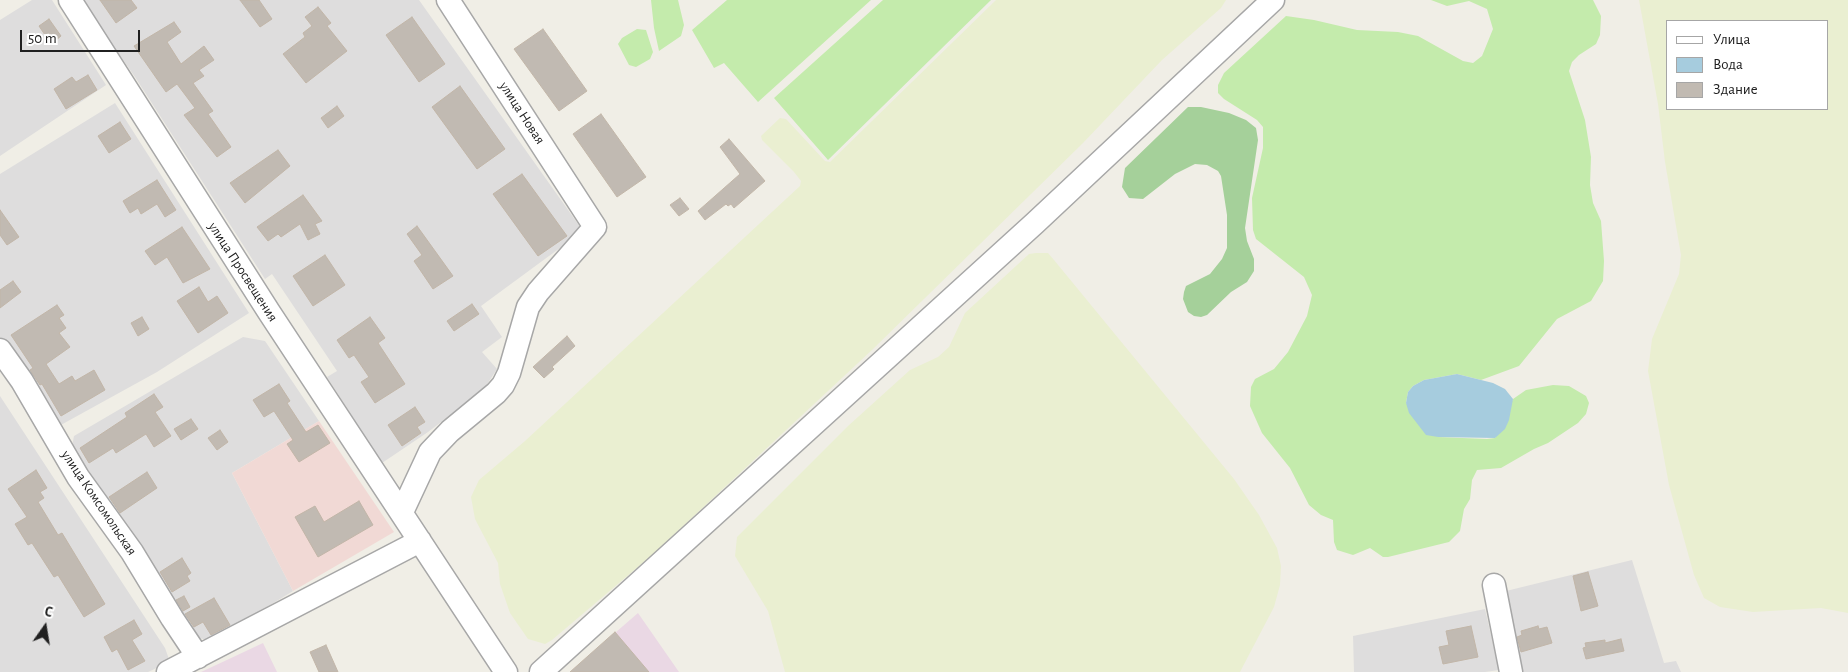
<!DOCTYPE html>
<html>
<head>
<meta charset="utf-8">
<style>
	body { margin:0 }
	#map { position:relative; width:1848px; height:672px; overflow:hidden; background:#f0eee6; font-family:"Alegreya Sans",sans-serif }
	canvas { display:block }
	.legend { position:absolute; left:1666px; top:20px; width:162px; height:90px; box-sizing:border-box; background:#fff; border:1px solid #a6a6a6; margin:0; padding:6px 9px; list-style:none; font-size:15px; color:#202020 }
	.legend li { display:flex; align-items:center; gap:10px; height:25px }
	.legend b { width:25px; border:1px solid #a6a6a6 }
	.north { position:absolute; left:20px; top:602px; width:50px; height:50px; -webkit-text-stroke:4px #fff; paint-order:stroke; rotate:13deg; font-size:14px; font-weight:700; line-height:20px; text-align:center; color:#202020 }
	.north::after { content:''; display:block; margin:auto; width:18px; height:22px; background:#202020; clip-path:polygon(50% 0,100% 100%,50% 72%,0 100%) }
	.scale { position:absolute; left:20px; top:30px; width:120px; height:22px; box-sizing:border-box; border:2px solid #202020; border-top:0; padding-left:6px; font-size:15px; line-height:18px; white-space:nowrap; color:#202020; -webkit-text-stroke:4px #fff; paint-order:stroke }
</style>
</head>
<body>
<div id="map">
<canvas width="1848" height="672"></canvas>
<ul class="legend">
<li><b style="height:6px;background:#fff"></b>Улица</li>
<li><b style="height:14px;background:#a6ccde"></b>Вода</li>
<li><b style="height:14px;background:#c1bab2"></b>Здание</li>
</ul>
<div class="north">С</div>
<div class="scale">50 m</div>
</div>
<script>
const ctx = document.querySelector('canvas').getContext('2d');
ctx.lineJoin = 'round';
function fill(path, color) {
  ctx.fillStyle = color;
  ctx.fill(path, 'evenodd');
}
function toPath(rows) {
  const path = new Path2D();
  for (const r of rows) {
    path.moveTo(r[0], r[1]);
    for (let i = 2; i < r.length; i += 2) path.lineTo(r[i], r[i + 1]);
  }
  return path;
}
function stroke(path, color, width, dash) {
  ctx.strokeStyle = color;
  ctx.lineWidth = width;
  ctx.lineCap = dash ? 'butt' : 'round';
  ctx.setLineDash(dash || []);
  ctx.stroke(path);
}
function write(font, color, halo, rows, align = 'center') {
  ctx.font = font + ' "Alegreya Sans",sans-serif';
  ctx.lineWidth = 4.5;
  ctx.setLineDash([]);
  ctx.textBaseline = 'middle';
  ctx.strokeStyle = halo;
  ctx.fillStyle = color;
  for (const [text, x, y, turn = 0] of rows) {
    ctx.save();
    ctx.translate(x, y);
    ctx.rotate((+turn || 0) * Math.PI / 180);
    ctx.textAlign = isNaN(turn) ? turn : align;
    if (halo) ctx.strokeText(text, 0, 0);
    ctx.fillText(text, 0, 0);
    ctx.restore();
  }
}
const residential = toPath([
	[32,0,52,0,106,85,0,156,0,20],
	[81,0,419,0,583,231,481,306,502,337,482,352,497,369,484,389,428,432,382,463,327,377,337,371,272,274,265,279,135,77],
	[115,103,249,313,157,372,59,426,0,337,0,174],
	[243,337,265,341,319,421,232,473,293,591,213,640,194,638,72,446,74,436],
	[0,396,165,648,170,662,148,672,0,672],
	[1632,560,1664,663,1676,661,1681,672,1517,672,1502,592],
	[1485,609,1499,670,1485,672,1354,672,1353,636]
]);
const commercial = toPath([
	[319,421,394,532,293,591,232,473]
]);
const industrial = toPath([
	[638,613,679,672,570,672],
	[263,643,277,672,201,672,229,659]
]);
const farmland = toPath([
	[996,0,1226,0,1221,8,1162,60,1083,143,872,350,652,555,552,640,545,644,528,639,510,613,500,584,498,563,475,519,471,497,479,480,525,441,800,186,801,181,794,172,762,140,761,136,780,118,786,119,825,161,830,162],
	[1639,0,1848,0,1848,613,1821,608,1753,612,1720,607,1704,598,1694,575,1669,485,1648,371,1652,339,1679,274,1681,255,1665,162,1658,104],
	[1827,21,1827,109,1667,109,1667,21],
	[1036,253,1048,253,1054,260,1234,479,1259,515,1277,548,1281,566,1280,585,1274,607,1240,672,785,672,768,611,735,556,737,537,848,426,910,370,938,357,949,347,965,313,1029,254]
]);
const grass = toPath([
	[651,0,678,0,684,25,681,36,659,51,654,28],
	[727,0,871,0,758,102,724,63,714,68,692,30],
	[883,0,991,0,828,160,774,98],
	[1431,0,1593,0,1601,16,1600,35,1596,44,1579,55,1572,62,1569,71,1585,120,1591,157,1590,185,1593,203,1601,221,1604,261,1603,281,1591,301,1557,319,1519,366,1481,380,1457,374,1424,380,1413,386,1408,392,1406,403,1438,437,1487,439,1495,438,1513,399,1526,390,1553,385,1569,386,1586,396,1589,403,1586,414,1578,423,1548,443,1534,449,1501,468,1477,470,1472,480,1470,499,1464,509,1460,531,1449,542,1388,557,1383,557,1370,548,1353,555,1337,550,1334,542,1333,520,1321,515,1309,505,1290,468,1262,433,1250,406,1251,387,1255,379,1274,369,1288,352,1307,316,1312,295,1304,277,1256,239,1253,230,1252,198,1263,148,1263,127,1257,120,1224,99,1218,93,1218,85,1224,73,1286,16,1314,20,1357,30,1398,32,1418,36,1463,61,1473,63,1482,56,1493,29,1487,9,1469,1,1447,6],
	[637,29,646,30,653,52,650,59,636,67,629,65,618,44,622,38]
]);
const forest = toPath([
	[1188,107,1201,107,1229,113,1246,120,1256,128,1258,140,1245,228,1247,241,1254,259,1254,271,1247,282,1231,292,1207,315,1201,317,1194,316,1188,312,1183,299,1184,292,1186,286,1210,274,1222,259,1227,248,1227,215,1221,176,1218,171,1207,165,1195,164,1175,174,1143,199,1129,198,1122,187,1125,168]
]);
const water = toPath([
	[1457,374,1493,383,1505,389,1513,399,1509,420,1505,429,1495,438,1438,437,1426,435,1409,413,1406,403,1408,392,1413,386,1424,380]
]);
const building = toPath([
	[100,0,131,0,137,8,116,23,100,0],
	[240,0,259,0,272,19,260,27,240,0],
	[318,7,331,23,327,26,347,51,306,83,283,54,305,37,303,33,312,26,305,17,318,7],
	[412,17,445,64,419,82,386,35,412,17],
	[49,19,61,36,51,44,39,26,49,19],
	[174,22,181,32,167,42,181,64,204,46,214,60,199,70,204,76,193,83,213,111,208,114,231,147,217,157,184,115,195,108,177,84,166,92,134,46,174,22],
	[543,29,587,91,559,111,514,49,543,29],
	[88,75,97,90,66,109,54,89,72,77,76,82,88,75],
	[460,86,505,149,477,169,432,107,460,86],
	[337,106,344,116,328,128,321,118,337,106],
	[601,114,646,177,617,197,573,134,601,114],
	[120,122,131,139,109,153,98,136,120,122],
	[729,139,765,181,734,208,731,204,728,206,726,204,705,220,698,211,740,174,720,147,729,139],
	[278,150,290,166,245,203,230,183,278,150],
	[522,174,567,236,538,256,493,194,522,174],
	[157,180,176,210,165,217,157,204,141,214,138,208,130,213,123,201,157,180],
	[303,195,322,221,315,224,320,234,308,240,300,224,281,237,278,234,268,241,257,227,303,195],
	[680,198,689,209,679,216,670,205,680,198],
	[0,210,19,237,7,245,0,235,0,210],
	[417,226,453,276,433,289,414,261,422,255,407,234,417,226],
	[182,227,210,269,183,283,167,257,155,265,145,251,182,227],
	[325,255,345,285,313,306,293,276,325,255],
	[13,281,21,292,0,308,0,290,13,281],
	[199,287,208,302,217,296,228,313,198,333,177,301,199,287],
	[472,304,479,314,454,331,447,321,472,304],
	[57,305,64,315,59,318,66,328,59,333,70,347,46,364,59,384,72,376,75,381,94,370,105,390,61,416,42,384,40,385,30,370,33,368,11,335,57,305],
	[142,317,149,329,138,336,131,323,142,317],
	[370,317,385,338,378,343,405,384,375,403,361,382,369,377,354,355,349,358,337,340,370,317],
	[567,336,575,346,552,367,554,369,544,378,533,367,567,336],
	[279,384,290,401,287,403,306,432,318,425,330,443,299,462,287,444,293,440,274,411,264,417,253,400,279,384],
	[154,394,163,407,155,412,171,436,154,447,146,434,116,453,113,448,89,463,80,448,127,417,125,413,154,394],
	[415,407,425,422,417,427,421,433,402,446,388,425,415,407],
	[191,419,198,429,181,440,174,429,191,419],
	[220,430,228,442,217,450,208,438,220,430],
	[36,470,47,488,40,492,44,498,38,502,58,535,62,533,105,604,84,617,58,575,54,577,32,543,28,545,15,524,27,517,8,489,36,470],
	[147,472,157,488,120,513,109,497,147,472],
	[359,501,373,525,318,557,295,517,315,506,324,522,359,501],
	[182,558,191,573,187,576,190,581,172,592,160,572,182,558],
	[1588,572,1598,606,1581,611,1573,576,1588,572],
	[184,596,190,607,183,611,176,600,184,596],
	[214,598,230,625,211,635,203,622,194,627,185,614,214,598],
	[134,620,142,634,132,640,145,661,128,670,117,649,112,652,104,637,134,620],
	[1471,626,1478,657,1443,664,1439,647,1449,645,1446,631,1471,626],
	[1538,626,1539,629,1547,627,1552,643,1521,652,1517,637,1522,635,1521,631,1538,626],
	[615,632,649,672,570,672,615,632],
	[1621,639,1624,651,1586,659,1583,648,1586,647,1585,643,1605,640,1605,643,1621,639],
	[326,645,338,672,319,672,310,652,326,645]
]);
const minor = toPath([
	[70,0,269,312,506,672],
	[0,350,22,381,78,477,132,552,172,618,198,657],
	[402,512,430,452,450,431,496,393,503,385,509,373,528,307,538,292,595,227,448,0],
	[1494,585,1511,672],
	[168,672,420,541],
	[541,672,1035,223,1273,0]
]);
const streetNames = [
	["улица Новая",522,113,57],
	["улица Просвещения",243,272,57],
	["улица Комсомольская",99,503,56]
];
fill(residential, '#dedddd');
fill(commercial, '#f1d9d5');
fill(industrial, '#ead8e4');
fill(farmland, '#eaefd1');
fill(grass, '#c4ebac');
fill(forest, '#a5d09a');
fill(water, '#a6ccde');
fill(building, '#c1bab2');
stroke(building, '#c2b6a8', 1);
stroke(minor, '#a7a7a7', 25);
stroke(minor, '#fff', 22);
write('14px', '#202020', '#fff', streetNames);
</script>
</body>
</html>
